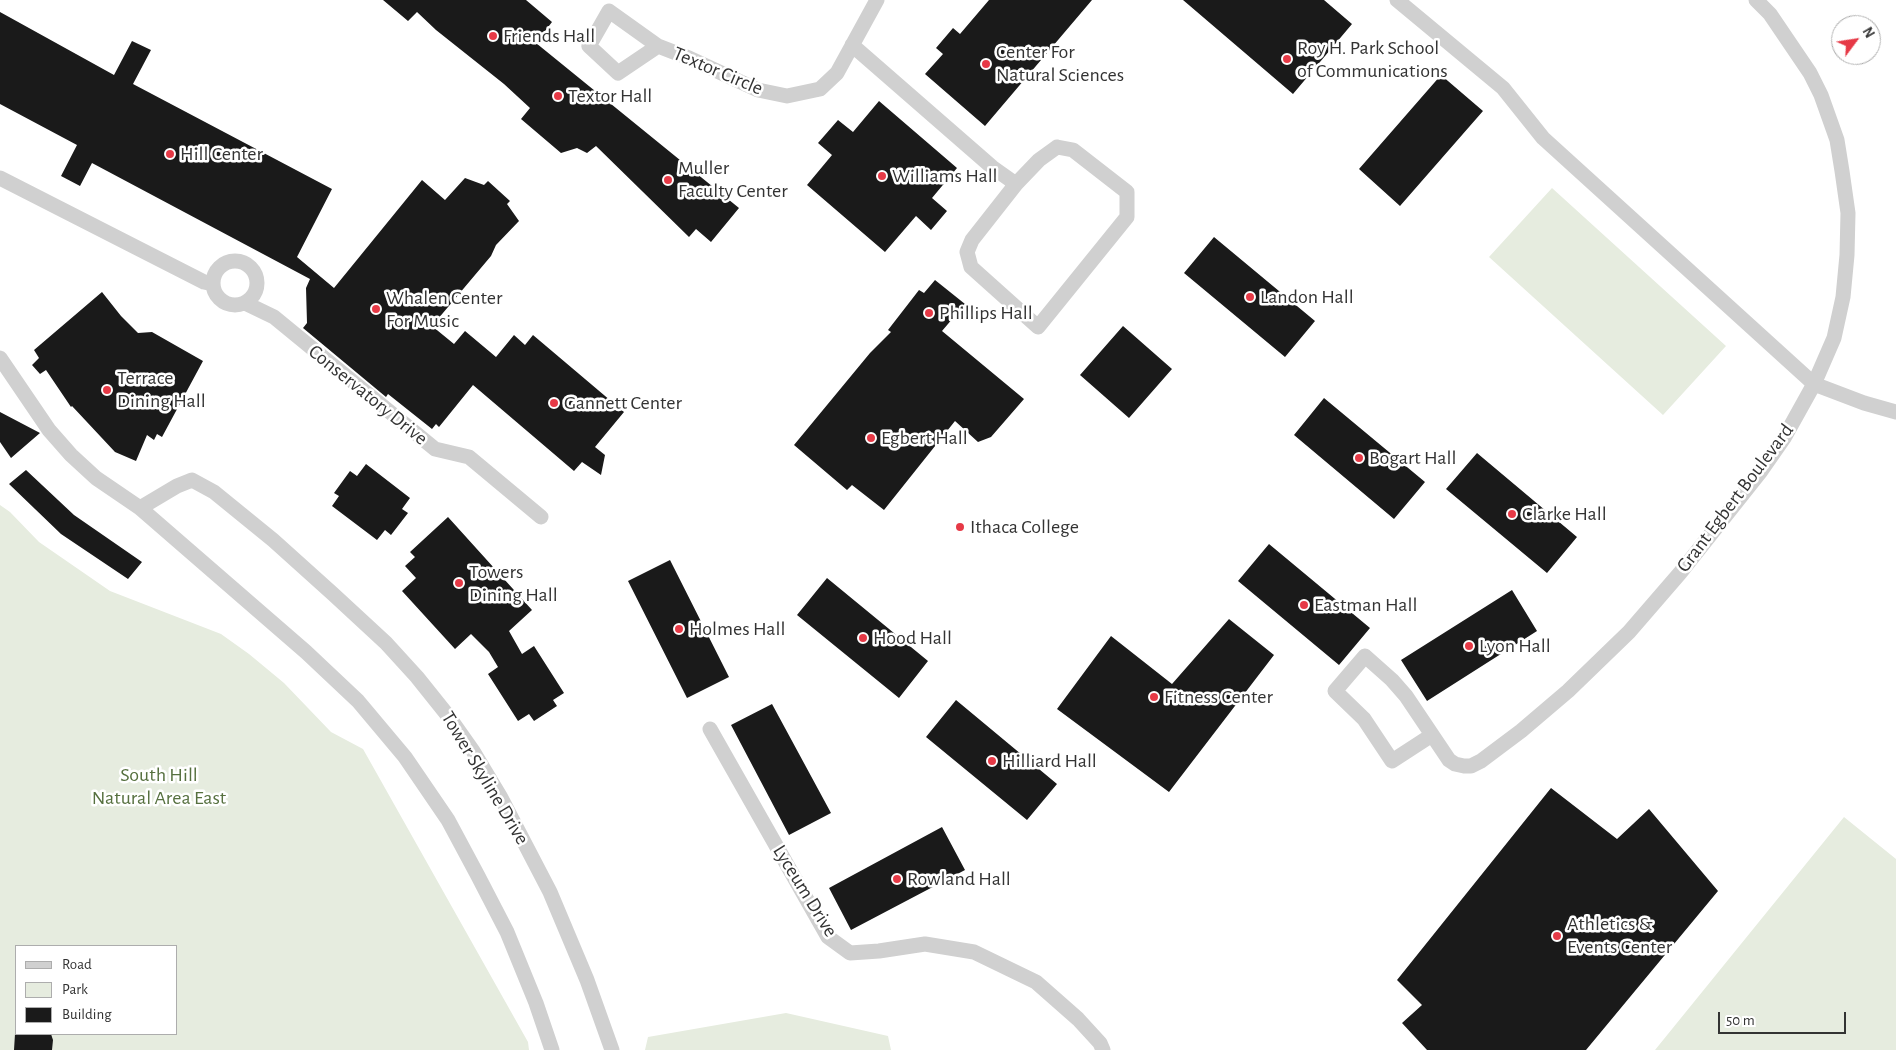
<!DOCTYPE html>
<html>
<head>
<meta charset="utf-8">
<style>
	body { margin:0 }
	#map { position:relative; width:1896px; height:1050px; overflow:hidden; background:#fff; font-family:"Alegreya Sans",sans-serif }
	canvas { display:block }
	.legend { position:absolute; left:15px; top:945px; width:162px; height:90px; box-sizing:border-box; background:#fff; border:1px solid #adadad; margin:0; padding:6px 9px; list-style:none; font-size:15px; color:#333 }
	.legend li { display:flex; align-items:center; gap:10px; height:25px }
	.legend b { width:25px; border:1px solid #adadad }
	.north { position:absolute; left:1831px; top:15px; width:50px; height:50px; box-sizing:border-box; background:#fff; border:1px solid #adadad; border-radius:50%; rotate:59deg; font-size:14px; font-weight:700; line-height:20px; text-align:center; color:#333 }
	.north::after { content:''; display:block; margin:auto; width:18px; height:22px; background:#e63946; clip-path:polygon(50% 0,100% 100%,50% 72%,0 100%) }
	.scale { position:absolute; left:1718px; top:1012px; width:128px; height:22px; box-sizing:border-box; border:2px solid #333; border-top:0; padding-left:6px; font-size:15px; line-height:18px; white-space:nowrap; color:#333; -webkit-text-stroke:4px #fff; paint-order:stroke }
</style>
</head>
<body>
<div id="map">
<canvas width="1896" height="1050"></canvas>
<ul class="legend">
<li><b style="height:6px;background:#d0d0d0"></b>Road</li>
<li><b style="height:14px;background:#e6ecdf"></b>Park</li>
<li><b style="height:14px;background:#1a1a1a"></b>Building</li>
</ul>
<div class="north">N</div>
<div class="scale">50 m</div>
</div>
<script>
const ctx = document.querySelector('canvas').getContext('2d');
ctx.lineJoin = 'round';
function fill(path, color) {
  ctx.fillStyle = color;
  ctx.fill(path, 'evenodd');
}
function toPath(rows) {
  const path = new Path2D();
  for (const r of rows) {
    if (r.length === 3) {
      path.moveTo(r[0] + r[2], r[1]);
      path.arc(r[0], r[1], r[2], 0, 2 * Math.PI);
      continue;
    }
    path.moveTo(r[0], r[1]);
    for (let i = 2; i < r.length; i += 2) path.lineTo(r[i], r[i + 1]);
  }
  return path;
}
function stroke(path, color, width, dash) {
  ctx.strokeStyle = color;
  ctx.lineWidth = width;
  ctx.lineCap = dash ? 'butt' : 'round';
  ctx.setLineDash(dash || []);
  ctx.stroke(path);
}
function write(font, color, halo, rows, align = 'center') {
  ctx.font = font + ' "Alegreya Sans",sans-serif';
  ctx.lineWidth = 5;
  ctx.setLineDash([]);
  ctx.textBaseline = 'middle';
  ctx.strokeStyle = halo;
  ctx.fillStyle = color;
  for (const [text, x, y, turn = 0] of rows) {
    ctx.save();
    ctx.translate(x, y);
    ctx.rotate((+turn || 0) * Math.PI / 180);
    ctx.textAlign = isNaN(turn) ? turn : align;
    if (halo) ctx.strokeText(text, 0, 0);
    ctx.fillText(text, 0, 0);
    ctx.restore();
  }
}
const green = toPath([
	[1552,188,1726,346,1663,415,1489,257],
	[0,505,10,512,39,542,110,591,221,634,249,654,284,683,331,732,363,749,528,1042,529,1050,0,1050],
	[16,946,176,946,176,1034,16,1034],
	[1844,817,1896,859,1896,1050,1655,1050],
	[786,1013,888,1036,891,1050,645,1050,648,1037]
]);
const building = toPath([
	[383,0,526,0,552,22,536,43,739,208,711,242,696,229,689,237,596,146,587,153,577,148,561,153,521,119,530,108,504,84,436,30,417,12,408,21],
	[989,0,1092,0,985,126,925,74,943,54,936,48,953,28,960,34],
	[1183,0,1324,0,1352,24,1293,94],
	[0,12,114,75,132,41,151,50,133,84,332,189,297,257,334,288,422,180,445,200,465,178,484,185,488,181,510,201,507,204,519,221,496,245,491,256,432,326,454,344,465,331,496,357,514,335,525,345,533,335,624,412,595,447,605,455,601,475,582,462,574,471,473,385,439,427,436,424,432,429,388,394,386,397,303,328,307,323,306,288,310,279,92,163,80,186,61,176,77,145,0,104],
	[1441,75,1483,111,1400,206,1359,169],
	[879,101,957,168,932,198,947,211,931,230,916,216,885,252,807,185,832,155,818,143,838,120,853,132],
	[1214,237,1315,321,1285,357,1184,273],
	[935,280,965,304,942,331,1024,399,991,437,978,442,955,421,884,510,852,485,847,490,794,445,870,353,891,332,888,330,919,290,924,293],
	[102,292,121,316,138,333,152,332,203,361,162,437,157,434,154,440,147,435,136,461,115,452,72,406,71,407,46,370,40,374,32,365,39,358,34,350],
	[1123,326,1172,369,1129,418,1080,375],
	[1324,398,1425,482,1394,519,1294,435],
	[0,412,40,433,11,458,0,442],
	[1477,453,1577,537,1547,573,1446,489],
	[366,464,410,498,402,509,408,513,391,535,385,530,377,540,332,506,339,496,334,493,350,471,357,476],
	[26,470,74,515,142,562,128,579,61,534,9,484],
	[448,517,532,610,509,631,522,654,534,646,564,693,553,700,557,706,534,721,529,714,518,721,488,674,498,667,489,652,471,634,455,649,402,591,416,578,405,566,415,557,410,552],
	[1269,544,1370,628,1339,665,1238,581],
	[670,560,729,677,687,698,628,581],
	[827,578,928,661,899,698,797,615],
	[1512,590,1537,631,1427,701,1401,660],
	[1229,619,1274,655,1169,792,1057,709,1111,636,1172,684],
	[956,700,1057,784,1027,820,926,737],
	[772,704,831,813,789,835,731,725],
	[1551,788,1617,839,1649,809,1718,891,1586,1050,1427,1050,1402,1023,1422,1005,1397,980],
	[942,827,965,870,851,930,829,888],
	[15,1034,51,1034,53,1040,52,1050,14,1050]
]);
const street = toPath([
	[1397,0,1503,88,1543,138,1814,384,1864,403,1896,412],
	[852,45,992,167,1016,184],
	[658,46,618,73,589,46,609,11,658,46,689,58,758,90,787,96,820,89,837,73,877,0],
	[1057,147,1073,150,1127,192,1127,217,1038,327,971,267,967,252,972,240,1016,184,1039,160,1057,147],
	[0,178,204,282,213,284],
	[235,283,22],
	[245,303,274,317,435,449,469,457,541,517],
	[0,358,49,430,71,455,96,478,140,508,306,652,358,701,405,757,448,820,478,876,507,932,536,1003,552,1050],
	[140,508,177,486,192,480,214,492,273,540,333,594,386,643,417,677,449,717,473,751,500,796,550,892,587,980,612,1050],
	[710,729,828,937,850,953,879,951,925,944,974,952,1036,982,1078,1019,1100,1043,1103,1050],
	[1432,735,1392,761,1364,719,1335,691,1365,656,1392,680,1406,696,1449,760,1455,764,1464,766,1471,766,1481,761,1521,731,1568,691,1629,632,1680,573,1761,471,1784,438,1814,384,1834,338,1843,297,1847,255,1848,213,1842,171,1837,140,1821,95,1810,73,1770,14,1756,0]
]);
const markers = [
	[493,36,5,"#e63946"],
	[1287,59,5,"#e63946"],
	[986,64,5,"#e63946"],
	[558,96,5,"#e63946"],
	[170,154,5,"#e63946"],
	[882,176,5,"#e63946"],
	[668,180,5,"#e63946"],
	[1250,297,5,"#e63946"],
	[376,309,5,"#e63946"],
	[929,313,5,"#e63946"],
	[107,390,5,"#e63946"],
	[554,403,5,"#e63946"],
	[871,438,5,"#e63946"],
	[1359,458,5,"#e63946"],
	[1512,514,5,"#e63946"],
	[960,527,5,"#e63946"],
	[459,583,5,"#e63946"],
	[1304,605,5,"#e63946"],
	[679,629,5,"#e63946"],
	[863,638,5,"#e63946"],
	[1469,646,5,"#e63946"],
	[1154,697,5,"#e63946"],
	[992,761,5,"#e63946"],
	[897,879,5,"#e63946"],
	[1557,936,5,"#e63946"]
];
const poiNames = [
	["Friends Hall",503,36],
	["Roy H. Park School",1297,48],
	["of Communications",1297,71],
	["Center For",996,52],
	["Natural Sciences",996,75],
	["Textor Hall",568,96],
	["Hill Center",180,154],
	["Muller",678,168],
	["Faculty Center",678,191],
	["Williams Hall",892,176],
	["Landon Hall",1260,297],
	["Whalen Center",386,298],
	["For Music",386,321],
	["Phillips Hall",939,313],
	["Terrace",117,378],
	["Dining Hall",117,401],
	["Gannett Center",564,403],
	["Egbert Hall",881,438],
	["Bogart Hall",1369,458],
	["Clarke Hall",1522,514],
	["Ithaca College",970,527],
	["Towers",469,572],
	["Dining Hall",469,595],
	["Eastman Hall",1314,605],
	["Holmes Hall",689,629],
	["Hood Hall",873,638],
	["Lyon Hall",1479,646],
	["Fitness Center",1164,697],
	["Hilliard Hall",1002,761],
	["Rowland Hall",907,879],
	["Athletics &",1567,924],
	["Events Center",1567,947]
];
const streetNames = [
	["Textor Circle",718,71,23],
	["Conservatory Drive",368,395,39],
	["Grant Egbert Boulevard",1735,498,-53],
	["Tower Skyline Drive",485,778,59],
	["Lyceum Drive",805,891,58]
];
const parkNames = [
	["South Hill",159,775],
	["Natural Area East",159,798]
];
fill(green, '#e6ecdf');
fill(building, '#1a1a1a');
stroke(street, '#d0d0d0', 15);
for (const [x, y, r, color] of markers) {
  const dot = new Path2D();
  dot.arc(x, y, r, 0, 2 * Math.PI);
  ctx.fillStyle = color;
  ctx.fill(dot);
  stroke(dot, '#fff', 2);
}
write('20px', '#333', '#fff', poiNames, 'left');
write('20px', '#333', '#fff', streetNames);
write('20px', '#56703f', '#fff', parkNames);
</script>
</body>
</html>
